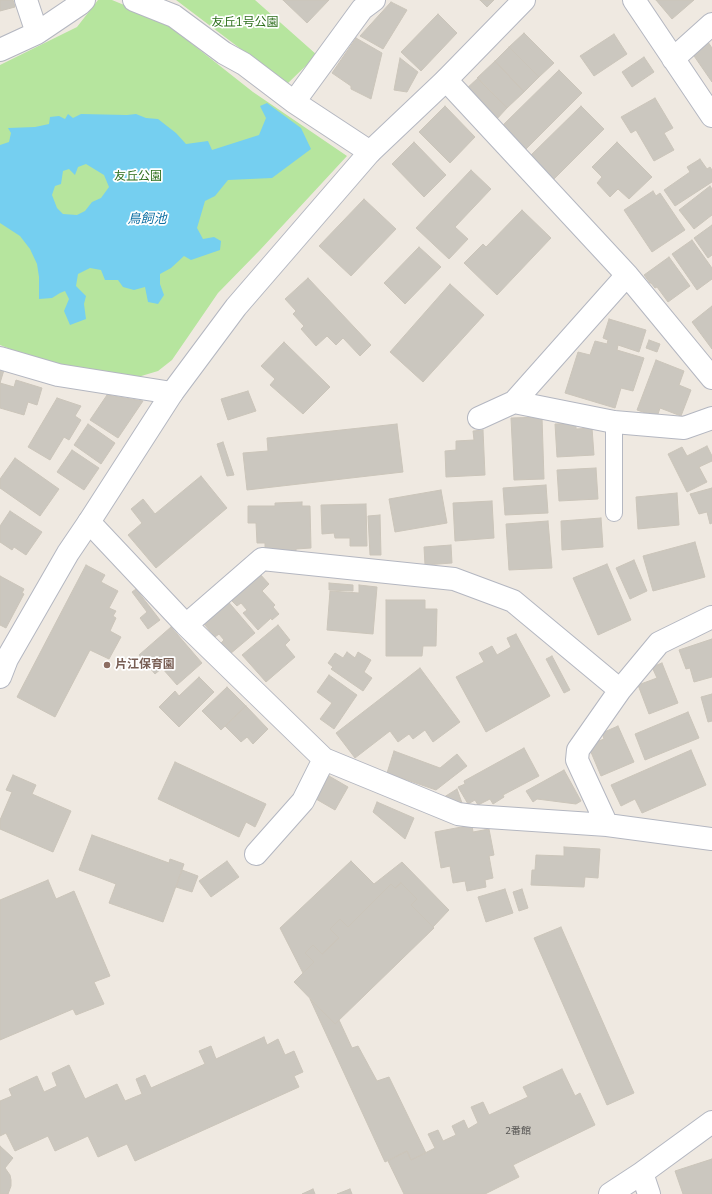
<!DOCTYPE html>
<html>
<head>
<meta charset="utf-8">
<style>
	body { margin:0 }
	canvas { display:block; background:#efe9e1 }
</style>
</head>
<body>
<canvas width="712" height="1194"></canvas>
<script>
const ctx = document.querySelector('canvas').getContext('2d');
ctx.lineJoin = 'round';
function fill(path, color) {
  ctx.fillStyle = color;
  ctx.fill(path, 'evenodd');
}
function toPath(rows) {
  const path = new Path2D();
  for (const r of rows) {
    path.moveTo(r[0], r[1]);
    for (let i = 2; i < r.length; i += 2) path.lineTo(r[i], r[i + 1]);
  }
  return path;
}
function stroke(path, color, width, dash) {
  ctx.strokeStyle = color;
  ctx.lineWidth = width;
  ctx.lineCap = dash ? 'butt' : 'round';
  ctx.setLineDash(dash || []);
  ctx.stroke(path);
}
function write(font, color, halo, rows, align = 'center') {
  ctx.font = font + ' "Nunito Sans","Noto Sans JP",sans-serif';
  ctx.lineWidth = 3.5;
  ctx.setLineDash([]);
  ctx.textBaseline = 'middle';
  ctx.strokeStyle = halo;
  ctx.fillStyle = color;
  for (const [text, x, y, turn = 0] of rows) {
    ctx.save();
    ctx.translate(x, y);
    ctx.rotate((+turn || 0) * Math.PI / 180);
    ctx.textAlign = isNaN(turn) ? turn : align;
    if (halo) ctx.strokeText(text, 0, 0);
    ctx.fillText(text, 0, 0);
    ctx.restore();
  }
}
const green = toPath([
	[98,0,112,0,163,21,253,92,347,156,260,250,218,293,172,360,158,371,138,377,46,363,0,345,0,65,77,27],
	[176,0,255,0,317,55,287,84]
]);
const water = toPath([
	[267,103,301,128,311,149,272,178,228,180,215,196,205,201,197,228,203,239,214,237,221,241,220,250,191,260,184,256,171,268,160,274,160,284,164,295,158,304,148,302,145,287,134,290,123,287,118,280,105,280,101,270,90,268,78,274,76,286,86,296,84,304,86,319,70,325,64,311,69,299,65,291,60,293,52,298,39,299,39,277,37,264,30,249,20,236,0,223,0,145,9,142,11,133,8,128,35,127,49,124,50,117,59,116,65,119,68,114,73,118,81,114,127,115,136,114,146,118,158,119,176,133,186,144,208,141,212,150,259,135,266,118,260,106],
	[86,164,104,175,109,187,101,198,92,202,85,211,77,215,63,214,57,208,52,195,55,186,61,184,63,171,69,169,75,175,78,167]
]);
const building = toPath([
	[0,0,13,0,15,7,0,11,0,0],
	[283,0,329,0,307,23,283,0],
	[480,0,494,0,487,7,480,0],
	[656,0,694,0,672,19,656,0],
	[391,2,407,10,383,49,360,36,391,2],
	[438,14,457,33,421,71,401,52,438,14],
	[524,33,554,63,539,77,509,47,524,33],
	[614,34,627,54,594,76,580,56,614,34],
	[356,38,382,53,371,99,351,89,351,86,332,73,356,38],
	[708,42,712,48,712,82,692,53,708,42],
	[509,47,539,77,524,92,495,61,509,47],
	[644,57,654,72,632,87,622,72,644,57],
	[400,58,418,72,407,92,394,90,400,58],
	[495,61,524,92,507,108,477,78,495,61],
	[559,70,582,93,526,149,503,125,559,70],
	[478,78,507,108,495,121,465,90,478,78],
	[655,98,673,128,664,133,674,150,654,161,636,130,631,133,621,117,655,98],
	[445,106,475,137,450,163,419,132,445,106],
	[581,106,604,129,553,180,530,156,581,106],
	[414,142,446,175,424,197,392,164,414,142],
	[617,142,652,177,629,199,618,189,610,197,597,183,602,177,592,167,617,142],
	[700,159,707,169,710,167,712,170,712,182,675,206,664,190,690,172,687,167,700,159],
	[471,170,491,189,455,227,468,239,449,259,416,228,471,170],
	[710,186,712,189,712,215,694,229,679,210,710,186],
	[653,191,656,196,660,193,685,230,652,252,624,210,653,191],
	[364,199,396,229,351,276,319,246,364,199],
	[522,210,551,238,497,295,464,263,483,244,486,247,522,210],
	[712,225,712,255,708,258,694,238,712,225],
	[692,240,712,268,712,279,697,290,672,254,692,240],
	[419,247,441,267,405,304,384,283,419,247],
	[669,257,690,286,668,302,657,287,655,288,651,283,650,283,644,275,669,257],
	[308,278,371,345,360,356,343,338,336,345,327,336,316,346,301,329,304,326,293,314,296,311,285,299,308,278],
	[450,284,484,315,423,382,390,352,450,284],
	[712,306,712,349,692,322,712,306],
	[609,319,646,330,639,352,618,345,617,350,644,358,633,391,621,388,615,408,565,393,578,352,590,355,595,341,607,344,608,340,603,338,609,319],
	[649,340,660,344,657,352,646,348,649,340],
	[284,342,330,387,303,414,270,385,275,379,261,366,284,342],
	[656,360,684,371,679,385,691,390,681,416,660,408,657,417,637,410,656,360],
	[0,369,4,370,0,383,14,387,16,380,42,388,37,405,28,402,24,415,0,408,0,369],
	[248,391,256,411,228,420,221,399,248,391],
	[107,395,143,401,118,438,90,420,107,395],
	[57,398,81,406,75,416,81,420,69,440,64,437,50,460,28,447,57,398],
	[542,417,544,479,514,480,511,418,542,417],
	[576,423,576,429,592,428,594,455,557,457,555,424,576,423],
	[88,424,115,443,101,464,74,445,88,424],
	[397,424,403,472,247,490,243,453,268,451,267,438,397,424],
	[483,430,485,475,446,477,445,451,456,450,456,441,474,440,473,431,483,430],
	[223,442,234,475,227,476,217,444,223,442],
	[707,446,712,456,712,461,699,467,707,482,687,492,668,454,682,447,687,456,707,446],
	[72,450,99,468,84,490,57,472,72,450],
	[15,458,59,489,40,516,0,488,0,479,15,458],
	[596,468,598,499,559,501,557,470,596,468],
	[201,476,227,508,156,568,128,535,142,523,131,509,143,499,155,514,201,476],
	[546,485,548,513,505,515,503,488,546,485],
	[712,488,712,523,710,524,707,512,699,514,690,494,712,488],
	[441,490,447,523,395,532,389,499,441,490],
	[677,493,679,525,638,529,636,497,677,493],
	[492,501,494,538,455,541,453,503,492,501],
	[302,502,302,506,310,506,311,548,296,549,296,553,281,553,281,549,265,549,265,543,257,543,256,523,248,523,248,506,275,506,275,503,302,502],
	[366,504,367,546,350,546,350,538,335,538,334,533,322,534,321,505,366,504],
	[10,511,42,532,26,555,14,547,12,550,0,542,0,526,10,511],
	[380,515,381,555,370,555,368,516,380,515],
	[601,518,603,547,562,550,561,521,601,518],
	[548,521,552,568,509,570,506,524,548,521],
	[695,542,705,577,653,591,643,556,695,542],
	[451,545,452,563,425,565,424,547,451,545],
	[634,560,647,591,630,599,616,568,634,560],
	[607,564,631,620,598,635,573,578,607,564],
	[86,565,105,575,101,582,118,591,109,608,116,611,113,616,116,618,110,631,121,637,109,659,90,650,55,717,17,697,86,565],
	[259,573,269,584,262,591,275,605,273,607,279,614,272,620,271,618,258,630,243,613,247,610,241,603,237,606,230,599,259,573],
	[0,576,24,589,22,593,24,594,6,628,0,625,0,576],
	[329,583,353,585,353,591,329,590,329,583],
	[359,585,377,587,373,634,327,630,330,591,359,593,359,585],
	[136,589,160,620,148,629,140,618,147,612,132,592,136,589],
	[226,599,255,633,230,654,221,643,224,640,219,634,215,637,204,624,208,621,204,617,226,599],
	[386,600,425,600,425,609,437,609,436,646,423,646,422,656,386,656,386,600],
	[278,625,290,640,285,645,295,657,266,682,242,655,278,625],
	[171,627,202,663,177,685,162,668,155,674,139,655,171,627],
	[516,634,550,696,486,732,456,677,484,662,479,653,492,646,497,655,511,647,507,638,516,634],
	[712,639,712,677,694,682,690,668,686,669,679,650,712,639],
	[347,652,355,658,358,652,371,660,364,672,372,678,363,691,331,669,333,667,328,663,335,653,343,658,347,652],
	[552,656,570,690,564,693,546,659,552,656],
	[662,663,678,703,649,714,638,685,657,678,652,667,662,663],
	[420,668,460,722,433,742,425,730,413,739,409,734,398,742,390,731,355,758,336,733,420,668],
	[329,675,357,695,334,729,320,719,332,703,317,692,329,675],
	[199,677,214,692,179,727,159,707,175,691,179,696,199,677],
	[227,687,246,706,221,730,202,711,227,687],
	[712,694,712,721,708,722,701,697,712,694],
	[246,706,268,729,253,744,247,737,241,742,225,726,246,706],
	[688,712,699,738,645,760,635,734,688,712],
	[618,726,634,762,601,776,588,745,604,739,602,733,618,726],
	[524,748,539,776,503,795,504,797,493,804,490,799,478,805,475,800,468,804,458,787,465,784,464,781,524,748],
	[691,750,706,785,642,813,635,799,621,806,611,785,691,750],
	[394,751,440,768,457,754,467,766,436,790,387,773,394,751],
	[175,762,266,804,255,827,246,822,239,837,158,799,175,762],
	[564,770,581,801,576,804,537,799,533,802,526,791,564,770],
	[13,775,36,785,32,794,71,811,53,852,0,829,0,820,12,792,6,790,13,775],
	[329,776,348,787,335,810,316,799,329,776],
	[457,789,462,803,441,799,457,789],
	[377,802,414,818,405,839,373,812,377,802],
	[472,825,473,832,489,829,494,855,489,856,493,878,485,880,486,887,467,891,465,881,453,883,450,866,441,868,435,832,472,825],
	[92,835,169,863,170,859,184,864,163,922,109,903,116,884,79,870,92,835],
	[564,847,600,849,598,878,585,877,584,887,531,885,532,870,535,870,536,855,564,856,564,847],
	[227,861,239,877,211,897,199,881,227,861],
	[351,861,374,884,402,862,449,910,433,927,411,905,417,899,401,883,395,888,391,884,348,927,340,919,330,929,339,938,322,954,313,945,305,953,314,962,303,973,280,928,351,861],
	[182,870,198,876,192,892,176,887,182,870],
	[48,880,56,899,74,891,110,976,94,982,104,1004,76,1015,73,1009,0,1040,0,900,48,880],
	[401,883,417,899,411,905,434,928,335,1024,294,982,314,962,305,953,313,945,322,954,339,938,330,929,340,919,348,927,391,884,395,888,401,883],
	[505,889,513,913,486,922,478,897,505,889],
	[522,889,528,908,519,911,513,892,522,889],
	[561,927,634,1093,607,1105,534,938,561,927],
	[310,999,335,1024,339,1020,352,1048,358,1046,377,1081,389,1077,426,1153,411,1160,407,1151,385,1162,310,999],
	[264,1037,267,1045,278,1039,285,1055,294,1051,303,1072,294,1076,299,1087,135,1161,127,1144,98,1157,88,1136,55,1151,48,1136,15,1151,6,1133,0,1136,0,1101,12,1096,9,1089,37,1076,44,1092,57,1086,52,1073,69,1065,85,1099,117,1084,125,1101,142,1094,136,1079,145,1075,151,1088,205,1064,199,1051,211,1046,216,1059,264,1037],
	[562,1069,575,1096,580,1093,595,1125,513,1165,519,1177,485,1194,404,1194,388,1161,407,1151,411,1160,435,1148,428,1134,438,1130,443,1141,456,1135,452,1126,464,1120,468,1129,478,1123,471,1107,483,1102,489,1115,528,1097,523,1087,562,1069],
	[0,1146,13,1158,5,1168,10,1175,11,1180,11,1186,8,1194,0,1194,0,1146],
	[712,1159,712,1194,683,1194,675,1171,712,1159],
	[313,1189,315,1194,302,1194,313,1189],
	[350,1189,352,1194,337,1194,350,1189]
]);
const service = toPath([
	[614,422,614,513]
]);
const minor = toPath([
	[26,0,37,33,80,4,84,0],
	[134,0,174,16,224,53,244,64,294,102,370,152],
	[634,0,712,116],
	[0,50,37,33],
	[673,59,712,24],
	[446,80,627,275,712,378],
	[294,102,362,9,374,0],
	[0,358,58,375,172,393],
	[514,402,614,422,684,428,712,418],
	[479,418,514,402,627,275],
	[89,522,186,625,324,759,458,814,473,816,607,825,712,839],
	[186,625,262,559,454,579,513,601,620,690,659,643,712,617],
	[607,825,577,760,578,750,620,690],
	[256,854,303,801,324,759],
	[610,1194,642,1173],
	[649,1194,642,1173,712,1122]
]);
const tertiary = toPath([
	[0,677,7,659,68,553,89,522,172,393,236,307,370,152,446,80,524,0]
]);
const markers = [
	[107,665,4,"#8d6e63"]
];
const numberNames = [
	["2番館",518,1132]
];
const parkNames = [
	["友丘1号公園",245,23],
	["友丘公園",138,177]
];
const educationNames = [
	["片江保育園",115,665]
];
const waterNames = [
	["鳥飼池",147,220]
];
fill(green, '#b6e59e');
fill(water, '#75cff0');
fill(building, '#cbc7bf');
stroke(building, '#cbc5ba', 1);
stroke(service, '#b4b7c1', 18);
stroke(minor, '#b4b7c1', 24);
stroke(tertiary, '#b4b7c1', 24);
stroke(service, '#fff', 16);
stroke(minor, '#fff', 22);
stroke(tertiary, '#fff', 22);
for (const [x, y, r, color] of markers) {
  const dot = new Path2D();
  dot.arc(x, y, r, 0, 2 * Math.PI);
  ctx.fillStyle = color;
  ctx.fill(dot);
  stroke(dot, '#fff', 1.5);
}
write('10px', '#555452', null, numberNames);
write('12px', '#2c6e1b', '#fff', parkNames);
write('bold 12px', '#785e54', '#fff', educationNames, 'left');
write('italic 13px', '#0d6fa3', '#fff', waterNames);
</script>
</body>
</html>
